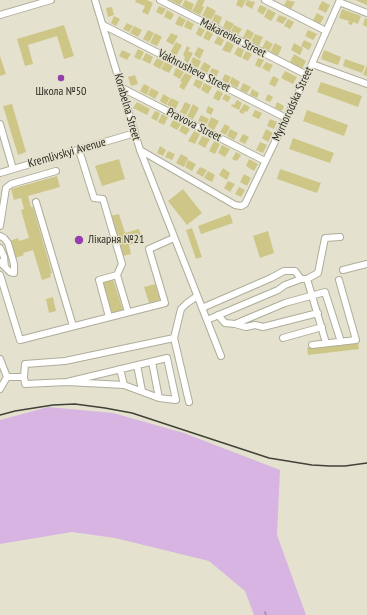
<!DOCTYPE html>
<html>
<head>
<meta charset="utf-8">
<style>
	body { margin:0 }
	canvas { display:block; background:#e4e2ce }
</style>
</head>
<body>
<canvas width="367" height="615"></canvas>
<script>
const ctx = document.querySelector('canvas').getContext('2d');
ctx.lineJoin = 'round';
function fill(path, color) {
  ctx.fillStyle = color;
  ctx.fill(path, 'evenodd');
}
function toPath(rows) {
  const path = new Path2D();
  for (const r of rows) {
    path.moveTo(r[0], r[1]);
    for (let i = 2; i < r.length; i += 2) path.lineTo(r[i], r[i + 1]);
  }
  return path;
}
function stroke(path, color, width, dash) {
  ctx.strokeStyle = color;
  ctx.lineWidth = width;
  ctx.lineCap = dash ? 'butt' : 'round';
  ctx.setLineDash(dash || []);
  ctx.stroke(path);
}
function write(font, color, halo, rows, align = 'center') {
  ctx.font = font + ' "PT Sans Narrow",sans-serif';
  ctx.lineWidth = 3;
  ctx.setLineDash([]);
  ctx.textBaseline = 'middle';
  ctx.strokeStyle = halo;
  ctx.fillStyle = color;
  for (const [text, x, y, turn = 0] of rows) {
    ctx.save();
    ctx.translate(x, y);
    ctx.rotate((+turn || 0) * Math.PI / 180);
    ctx.textAlign = isNaN(turn) ? turn : align;
    if (halo) ctx.strokeText(text, 0, 0);
    ctx.fillText(text, 0, 0);
    ctx.restore();
  }
}
const green = toPath([
	[48,407,113,413,184,433,280,470,277,535,306,615,254,615,245,591,209,561,115,538,72,532,0,544,0,420]
]);
const stream = toPath([
	[265,612,266,615]
]);
const building = toPath([
	[136,0,147,0,153,3,148,15,142,12,145,6,135,2],
	[170,0,183,0,180,5],
	[185,0,194,4,191,11,182,6],
	[198,0,205,0,202,6,204,7,200,15,192,11],
	[238,0,246,0,242,8,236,5],
	[247,0,255,2,252,9,245,5],
	[287,0,295,2,291,9,284,5],
	[355,0,367,0,367,5],
	[322,1,330,5,326,13,318,9],
	[260,5,267,8,263,15,257,11],
	[159,6,166,9,162,15,156,12],
	[207,6,216,11,211,20,202,16],
	[112,7,114,15,108,17,106,8],
	[268,9,276,13,271,21,264,17],
	[342,9,361,16,358,24,353,22,352,25,348,24,349,21,339,18],
	[167,10,174,14,171,20,164,17],
	[317,13,324,17,320,24,313,20],
	[215,14,222,17,219,25,212,21],
	[279,15,287,18,283,24,276,21],
	[114,16,120,19,116,26,111,23],
	[179,16,186,20,182,27,175,24],
	[365,18,367,19,367,27,363,25],
	[288,19,294,22,290,29,284,26],
	[187,20,194,24,191,30,184,27],
	[226,20,234,24,230,31,223,27],
	[127,23,133,26,129,32,123,29],
	[64,25,74,56,64,59,57,36,28,45,33,64,25,66,17,39],
	[234,25,242,29,238,35,231,31],
	[134,26,142,30,138,37,130,33],
	[199,27,205,30,201,37,196,34],
	[247,29,254,33,250,41,243,38],
	[148,30,154,33,149,42,143,39],
	[207,30,213,34,209,41,203,38],
	[308,30,317,34,313,40,305,36],
	[155,33,162,37,157,46,150,43],
	[171,33,178,36,173,45,166,41],
	[255,34,263,37,259,46,251,42],
	[218,36,224,40,221,46,214,43],
	[266,40,273,44,269,51,262,48],
	[304,40,312,44,309,50,301,46],
	[227,41,234,45,230,53,222,50],
	[176,42,182,45,176,56,170,53],
	[275,43,282,47,278,56,270,52],
	[294,43,303,48,300,55,291,50],
	[187,46,190,48,188,51,193,53,188,63,184,60,185,57,183,55],
	[198,47,204,50,200,59,194,55],
	[238,47,244,50,241,58,234,54],
	[138,49,144,52,140,60,134,57],
	[122,50,131,54,127,60,119,56],
	[324,50,341,57,338,65,321,59],
	[246,51,252,54,248,61,242,58],
	[146,53,153,57,150,64,142,60],
	[294,54,306,61,302,69,290,62],
	[0,56,6,74,0,76],
	[193,57,201,61,198,68,190,64],
	[157,58,164,62,160,69,153,65],
	[258,58,264,60,260,68,255,65],
	[345,59,365,66,362,73,343,66],
	[165,62,173,66,169,73,161,69],
	[204,62,211,66,207,73,200,69],
	[266,62,273,65,269,72,262,68],
	[367,65,367,76,363,75],
	[176,68,184,72,180,79,173,75],
	[212,68,219,71,216,77,209,74],
	[285,71,297,77,293,84,281,78],
	[185,73,192,76,184,90,179,87,182,82,180,81],
	[225,74,231,77,228,84,222,80],
	[135,75,138,84,131,86,128,77],
	[273,76,279,79,275,87,269,84],
	[232,77,240,82,237,88,229,84],
	[196,79,203,82,200,89,193,85],
	[321,82,362,96,358,107,317,92],
	[204,83,212,87,208,94,201,90],
	[243,83,251,87,247,93,240,90],
	[144,84,150,87,147,95,140,91],
	[151,88,159,92,155,99,148,95],
	[252,89,259,93,257,98,250,95],
	[217,90,223,93,219,101,213,98],
	[163,94,170,98,166,105,160,101],
	[225,94,231,97,228,102,222,99],
	[268,94,273,97,270,102,265,100],
	[171,98,179,102,175,110,167,105],
	[237,100,242,103,239,110,231,106,232,104,234,105],
	[137,102,150,109,147,115,133,108],
	[185,102,191,105,186,115,180,112],
	[277,102,284,106,282,111,275,108],
	[12,104,26,152,18,155,3,106],
	[193,104,199,108,193,119,187,116],
	[244,104,250,107,247,112,245,111,243,114,239,112],
	[208,106,214,109,211,115,206,112],
	[255,110,262,113,259,119,252,116],
	[307,110,348,125,344,136,303,121],
	[155,111,160,113,157,121,151,118],
	[162,114,168,117,164,125,158,122],
	[201,115,209,119,206,125,198,121],
	[211,117,219,121,214,130,207,126],
	[270,119,277,122,274,129,267,126],
	[173,120,181,124,177,130,170,126],
	[225,124,230,127,226,135,220,132],
	[182,125,190,129,186,135,179,131],
	[230,129,238,133,234,140,227,136],
	[266,129,273,133,268,142,262,138],
	[194,131,200,134,195,144,188,141],
	[243,134,249,137,245,144,239,141],
	[202,136,210,139,205,148,198,144],
	[293,138,334,153,330,163,289,149],
	[214,141,220,144,215,154,209,151],
	[260,142,267,145,263,153,256,150],
	[222,145,230,149,225,157,218,153],
	[160,146,166,150,163,156,157,153],
	[168,151,175,154,172,160,165,157],
	[236,152,241,155,237,161,232,159],
	[181,154,188,158,184,167,176,163],
	[119,159,125,179,102,186,95,166],
	[249,159,258,164,254,171,246,166],
	[188,160,196,164,192,171,185,167],
	[200,167,207,170,203,177,196,173],
	[223,168,230,173,227,180,219,175],
	[280,169,321,183,317,193,277,179],
	[208,171,215,175,212,182,204,178],
	[244,174,251,178,247,186,240,182],
	[57,176,60,187,28,196,31,207,33,207,52,273,50,274,51,277,42,280,33,250,23,253,24,255,15,258,10,241,18,238,19,241,29,238,21,210,24,209,21,198,14,200,11,189],
	[228,181,235,184,230,192,224,188],
	[239,187,245,190,241,197,235,194],
	[183,189,202,213,187,225,168,201],
	[119,214,125,233,139,229,143,241,129,245,131,254,123,256,110,216],
	[230,214,233,223,201,234,198,226],
	[192,228,202,257,196,259,186,230],
	[268,231,274,253,260,258,253,236],
	[113,279,123,310,112,313,103,282],
	[155,284,160,300,149,303,144,287],
	[53,297,56,311,49,313,46,299],
	[358,342,359,349,308,355,307,348]
]);
const minor = toPath([
	[95,0,140,150,221,356],
	[160,0,307,75],
	[265,0,326,31],
	[339,2,367,13],
	[0,15,51,0],
	[103,25,286,118],
	[312,64,367,84],
	[122,88,265,161],
	[0,124,13,169],
	[79,150,94,198,103,199,122,264,117,275,99,280,109,317],
	[140,150,235,205,241,206,245,204,307,75,340,0],
	[0,173,135,133],
	[36,202,73,326],
	[0,226,6,188,11,184,56,171],
	[0,236,4,238,8,243,14,264,14,273,10,272,0,262],
	[0,248,4,257,5,267],
	[343,270,367,264],
	[0,275,20,340,165,303,149,249,174,238],
	[117,275,128,312],
	[307,279,326,343],
	[202,308,271,278,284,271,295,271,301,279],
	[218,315,225,323,235,324,285,303,325,292,341,342],
	[207,320,278,290,285,285,301,279,307,279,318,273,325,238,340,237],
	[235,324,246,327,255,325,263,327,318,313],
	[174,338,181,309,186,304,197,296],
	[283,338,322,327],
	[312,345,356,340,339,280],
	[0,359,7,377,0,389],
	[152,362,159,398],
	[137,365,142,391],
	[120,369,124,385],
	[7,377,24,377,25,364,65,361,174,338,189,402],
	[24,377,25,384,67,382,167,358,176,400,159,398,124,385,67,382]
]);
const rail = toPath([
	[0,415,15,411,53,405,75,404,105,408,132,413,269,458,312,465,330,466,345,466,367,463]
]);
const markers = [
	[61,78,4,"#943fad"],
	[79,240,5,"#943fad"]
];
const streetNames = [
	["Makarenka Street",233,38,27],
	["Vakhrusheva Street",194,71,27],
	["Myrhorodska Street",293,104,-65],
	["Korabelna Street",127,107,74],
	["Pravova Street",194,125,27],
	["Kremlivskyi Avenue",67,153,-16]
];
const poiNames = [
	["Школа №50",61,92],
	["Лікарня №21",88,240,"left"]
];
fill(green, '#d7b4e2');
stroke(stream, '#a984b5', 1.5);
fill(building, '#cec687');
stroke(minor, '#afad9a', 8);
stroke(minor, '#fff', 6);
stroke(rail, '#414138', 1.5);
for (const [x, y, r, color] of markers) {
  const dot = new Path2D();
  dot.arc(x, y, r, 0, 2 * Math.PI);
  ctx.fillStyle = color;
  ctx.fill(dot);
  stroke(dot, '#e4e2ce', 1.5);
}
write('12px', '#2d2d25', '#e4e2ce', streetNames);
write('12px', '#2d2d25', '#e4e2ce', poiNames);
</script>
</body>
</html>
